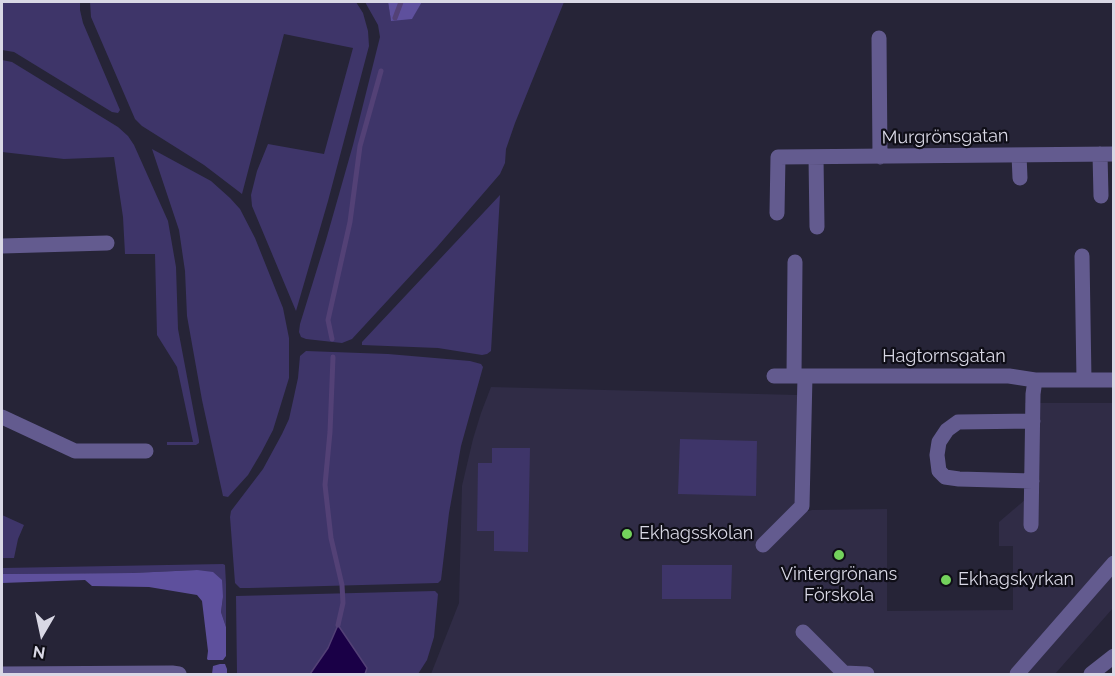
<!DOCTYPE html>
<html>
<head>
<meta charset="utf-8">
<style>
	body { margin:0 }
	#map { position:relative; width:1115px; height:676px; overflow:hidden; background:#262437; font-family:Raleway,sans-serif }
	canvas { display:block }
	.frame { position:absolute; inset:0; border:3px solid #d9d8e5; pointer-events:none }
	.north { position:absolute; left:12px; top:604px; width:60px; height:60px; -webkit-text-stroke:4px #0f0e17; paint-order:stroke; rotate:189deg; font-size:16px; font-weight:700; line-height:24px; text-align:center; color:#d9d8e5 }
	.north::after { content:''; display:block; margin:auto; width:21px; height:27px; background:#d9d8e5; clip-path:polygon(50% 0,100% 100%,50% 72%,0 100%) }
</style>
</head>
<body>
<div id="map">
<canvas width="1115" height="676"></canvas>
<div class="frame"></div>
<div class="north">N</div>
</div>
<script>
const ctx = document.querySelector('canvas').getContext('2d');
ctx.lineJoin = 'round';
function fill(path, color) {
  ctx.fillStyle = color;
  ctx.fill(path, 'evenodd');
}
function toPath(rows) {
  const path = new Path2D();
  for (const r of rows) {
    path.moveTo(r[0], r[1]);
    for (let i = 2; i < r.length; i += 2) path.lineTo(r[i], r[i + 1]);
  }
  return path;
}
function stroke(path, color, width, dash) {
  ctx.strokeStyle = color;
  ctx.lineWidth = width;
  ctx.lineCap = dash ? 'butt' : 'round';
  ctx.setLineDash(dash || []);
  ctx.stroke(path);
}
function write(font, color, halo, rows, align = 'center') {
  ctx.font = font + ' Raleway,sans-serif';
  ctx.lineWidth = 4.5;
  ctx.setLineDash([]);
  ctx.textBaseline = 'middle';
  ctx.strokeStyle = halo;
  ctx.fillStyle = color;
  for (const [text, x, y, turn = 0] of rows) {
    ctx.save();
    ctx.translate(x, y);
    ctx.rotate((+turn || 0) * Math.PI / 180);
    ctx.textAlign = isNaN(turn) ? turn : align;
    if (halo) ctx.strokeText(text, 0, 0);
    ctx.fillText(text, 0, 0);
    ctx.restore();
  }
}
const built = toPath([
	[491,387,797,395,805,512,812,510,887,509,887,611,1013,610,1013,546,999,546,999,522,1026,499,1025,403,1113,403,1113,608,1055,674,431,674,459,603,462,486,473,439,481,413]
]);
const green = toPath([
	[2,2,80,2,80,10,83,23,120,110,118,113,112,112,14,52,2,50],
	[90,2,356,2,363,13,368,31,369,46,328,201,296,311,252,206,251,195,257,171,268,144,324,154,353,48,284,34,242,194,204,165,142,126,135,119,91,17],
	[365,2,388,2,391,20,412,18,422,2,564,2,515,123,506,149,505,163,500,174,437,247,352,339,342,343,306,339,301,337,299,332,300,324,326,240,353,145,380,37,378,25],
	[2,60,12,62,118,127,128,136,134,145,168,221,176,267,178,329,199,440,199,443,196,445,167,445,167,442,193,442,177,367,157,335,155,254,125,254,123,217,114,157,64,159,2,152],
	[152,149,211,181,230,198,240,209,255,238,283,308,289,338,289,378,273,430,261,453,248,475,228,497,223,496,202,400,187,316,185,271,179,230],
	[500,195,491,351,487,354,482,355,438,348,362,345,362,342],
	[306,351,388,354,470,361,481,364,483,367,461,446,449,513,441,580,438,583,250,588,240,588,235,583,230,517,231,511,263,469,282,434,289,419,293,401,298,378,300,356],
	[680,439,757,441,756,496,678,494],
	[492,448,530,448,528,552,494,551,494,531,477,531,478,463,492,463],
	[2,515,24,525,18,539,14,558,2,558],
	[223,564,225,565,226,584,226,627,221,612,223,597,197,570,132,573,2,574,2,568],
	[662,565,732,565,731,599,662,599],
	[435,591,438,594,434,637,427,660,418,674,365,674,367,668,338,626,328,648,310,674,237,674,236,596]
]);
const forest = toPath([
	[388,2,422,2,412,19,391,21],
	[197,570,213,572,222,580,223,597,221,612,226,627,226,656,223,660,208,660,207,659,208,651,202,601,197,595,149,587,92,586,85,580,2,583,2,574,132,573],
	[220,664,225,664,227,669,227,674,212,674,213,666]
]);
const water = toPath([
	[338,625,367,668,365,674,310,674,328,648,338,625]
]);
const stream = toPath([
	[395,18,401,2],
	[332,339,328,320,350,222,360,146,381,71],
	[333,357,330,432,325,485,331,538,342,585,343,603,338,625]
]);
const minor = toPath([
	[879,38,880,157],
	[1100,154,1101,196],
	[1019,155,1020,178],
	[816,157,817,227],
	[777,213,778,157,1114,154],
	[2,246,107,243],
	[1082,256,1084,380],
	[774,376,1009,376,1035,380,1114,380],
	[794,376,795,262],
	[2,417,75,451,146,451],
	[1032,481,959,479,945,477,939,471,937,455,939,442,947,430,958,422,1033,421],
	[1031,525,1033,394,1035,380],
	[763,545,802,506,805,376],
	[803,632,844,673,867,674],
	[2,674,172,673,179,674],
	[1017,674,1114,563],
	[1091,674,1114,656]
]);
const markers = [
	[627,534,6,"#73d25c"],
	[839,555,6,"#73d25c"],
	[946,580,6,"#73d25c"]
];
const streetNames = [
	["Murgrönsgatan",945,137,-1],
	["Hagtornsgatan",944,357]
];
const poiNames = [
	["Ekhagsskolan",639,534],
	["Vintergrönans",839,575,"center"],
	["Förskola",839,596,"center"],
	["Ekhagskyrkan",958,580]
];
fill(built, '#302c46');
fill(green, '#3e3569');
fill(forest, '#5e509d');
fill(water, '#1a0047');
stroke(water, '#534176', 1.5);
stroke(stream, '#534176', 5);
stroke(minor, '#635b8f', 15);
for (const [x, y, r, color] of markers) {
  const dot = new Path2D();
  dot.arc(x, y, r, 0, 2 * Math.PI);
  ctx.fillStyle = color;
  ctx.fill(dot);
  stroke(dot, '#0f0e17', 2);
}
write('18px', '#d9d8e5', '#0f0e17', streetNames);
write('18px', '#d9d8e5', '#0f0e17', poiNames, 'left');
</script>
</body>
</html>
